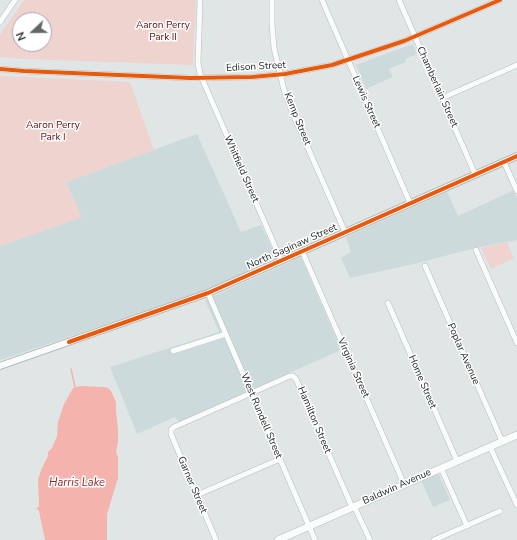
<!DOCTYPE html>
<html>
<head>
<meta charset="utf-8">
<style>
	body { margin:0 }
	#map { position:relative; width:517px; height:540px; overflow:hidden; background:#e0e6e6; font-family:"Nunito Sans",sans-serif }
	canvas { display:block }
	.north { position:absolute; left:12px; top:12px; width:40px; height:40px; box-sizing:border-box; background:#fff; border:1px solid #a5a7a7; border-radius:50%; rotate:248deg; font-size:11px; font-weight:700; line-height:16px; text-align:center; color:#1f2324 }
	.north::after { content:''; display:block; margin:auto; width:14px; height:18px; background:#636768; clip-path:polygon(50% 0,100% 100%,50% 72%,0 100%) }
</style>
</head>
<body>
<div id="map">
<canvas width="517" height="540"></canvas>
<div class="north">N</div>
</div>
<script>
const ctx = document.querySelector('canvas').getContext('2d');
ctx.lineJoin = 'round';
function fill(path, color) {
  ctx.fillStyle = color;
  ctx.fill(path, 'evenodd');
}
function toPath(rows) {
  const path = new Path2D();
  for (const r of rows) {
    path.moveTo(r[0], r[1]);
    for (let i = 2; i < r.length; i += 2) path.lineTo(r[i], r[i + 1]);
  }
  return path;
}
function stroke(path, color, width, dash) {
  ctx.strokeStyle = color;
  ctx.lineWidth = width;
  ctx.lineCap = dash ? 'butt' : 'round';
  ctx.setLineDash(dash || []);
  ctx.stroke(path);
}
function write(font, color, halo, rows, align = 'center') {
  ctx.font = font + ' "Nunito Sans",sans-serif';
  ctx.lineWidth = 3;
  ctx.setLineDash([]);
  ctx.textBaseline = 'middle';
  ctx.strokeStyle = halo;
  ctx.fillStyle = color;
  for (const [text, x, y, turn = 0] of rows) {
    ctx.save();
    ctx.translate(x, y);
    ctx.rotate((+turn || 0) * Math.PI / 180);
    ctx.textAlign = isNaN(turn) ? turn : align;
    if (halo) ctx.strokeText(text, 0, 0);
    ctx.fillText(text, 0, 0);
    ctx.restore();
  }
}
const built = toPath([
	[413,44,417,54,405,59,406,62,389,69,393,77,366,89,356,65],
	[197,134,241,232,261,225,274,253,270,263,215,287,173,302,0,360,0,246,81,217,66,182],
	[514,190,517,198,517,240,471,249,418,263,350,278,341,258,351,252,346,237,447,192,458,216],
	[301,257,341,350,179,422,175,417,137,434,110,367,219,332,205,300],
	[438,473,450,500,433,507,421,480]
]);
const green = toPath([
	[24,0,196,0,193,65,26,59,0,57,0,35],
	[20,20,44,20,44,44,20,44],
	[0,76,130,82,154,150,66,182,82,217,0,246],
	[507,242,514,258,491,269,481,248]
]);
const water = toPath([
	[80,386,104,387,108,388,111,391,116,402,116,410,118,430,118,442,116,452,118,457,118,478,107,514,107,540,45,540,39,511,36,508,39,507,38,479,42,468,48,456,48,452,52,448,57,436,58,422,64,404,73,388]
]);
const stream = toPath([
	[71,369,75,387]
]);
const minor = toPath([
	[200,0,198,63,200,74,281,260],
	[272,0,272,24,274,48,284,90,293,114,345,232],
	[322,0,410,203],
	[399,0,475,174],
	[0,22,15,0],
	[0,69,24,71,190,78,252,77,285,74,332,65,404,41,500,0],
	[442,98,517,65],
	[504,162,517,191],
	[476,250,517,343],
	[302,251,404,484],
	[425,266,502,441],
	[208,293,315,540],
	[388,303,457,461],
	[173,351,226,334],
	[490,447,517,505],
	[441,468,467,526],
	[197,495,280,459],
	[354,506,370,540],
	[216,540,171,434,171,430,174,427,290,376,293,376,296,379,352,507],
	[434,540,500,511]
]);
const tertiary = toPath([
	[0,366,208,293,517,156]
]);
const secondary = toPath([
	[278,540,517,435]
]);
const cycleway = toPath([
	[0,69,24,71,190,78,252,77,285,74,332,65,404,41,500,0],
	[69,342,208,293,517,156]
]);
const parkNames = [
	["Aaron Perry",163,26],
	["Park II",163,38],
	["Aaron Perry",53,126],
	["Park I",53,138]
];
const streetNames = [
	["Edison Street",256,67,-3],
	["Chamberlain Street",437,87,66],
	["Lewis Street",366,102,66],
	["Kemp Street",297,119,68],
	["Whitfield Street",241,169,66],
	["North Saginaw Street",292,247,-24],
	["Poplar Avenue",463,354,66],
	["Virginia Street",353,368,66],
	["Home Street",422,382,67],
	["West Rundell Street",261,416,67],
	["Hamilton Street",314,420,67],
	["Garner Street",192,485,67],
	["Baldwin Avenue",397,487,-24]
];
const waterNames = [
	["Harris Lake",77,483]
];
fill(built, '#cddadc');
fill(green, '#efd3cf');
fill(water, '#f4b4ad');
stroke(stream, '#f4b4ad', 1.5);
stroke(minor, '#b6bbbc', 6);
stroke(tertiary, '#b6bbbc', 8);
stroke(secondary, '#b6bbbc', 8);
stroke(minor, '#fafbfb', 5);
stroke(tertiary, '#fafbfb', 6);
stroke(secondary, '#fafbfb', 7);
stroke(cycleway, '#e8590c', 4);
write('10px', '#5d090c', '#fff', parkNames);
write('10px', '#1f2324', '#fff', streetNames);
write('italic 11px', '#912523', '#fff', waterNames);
</script>
</body>
</html>
